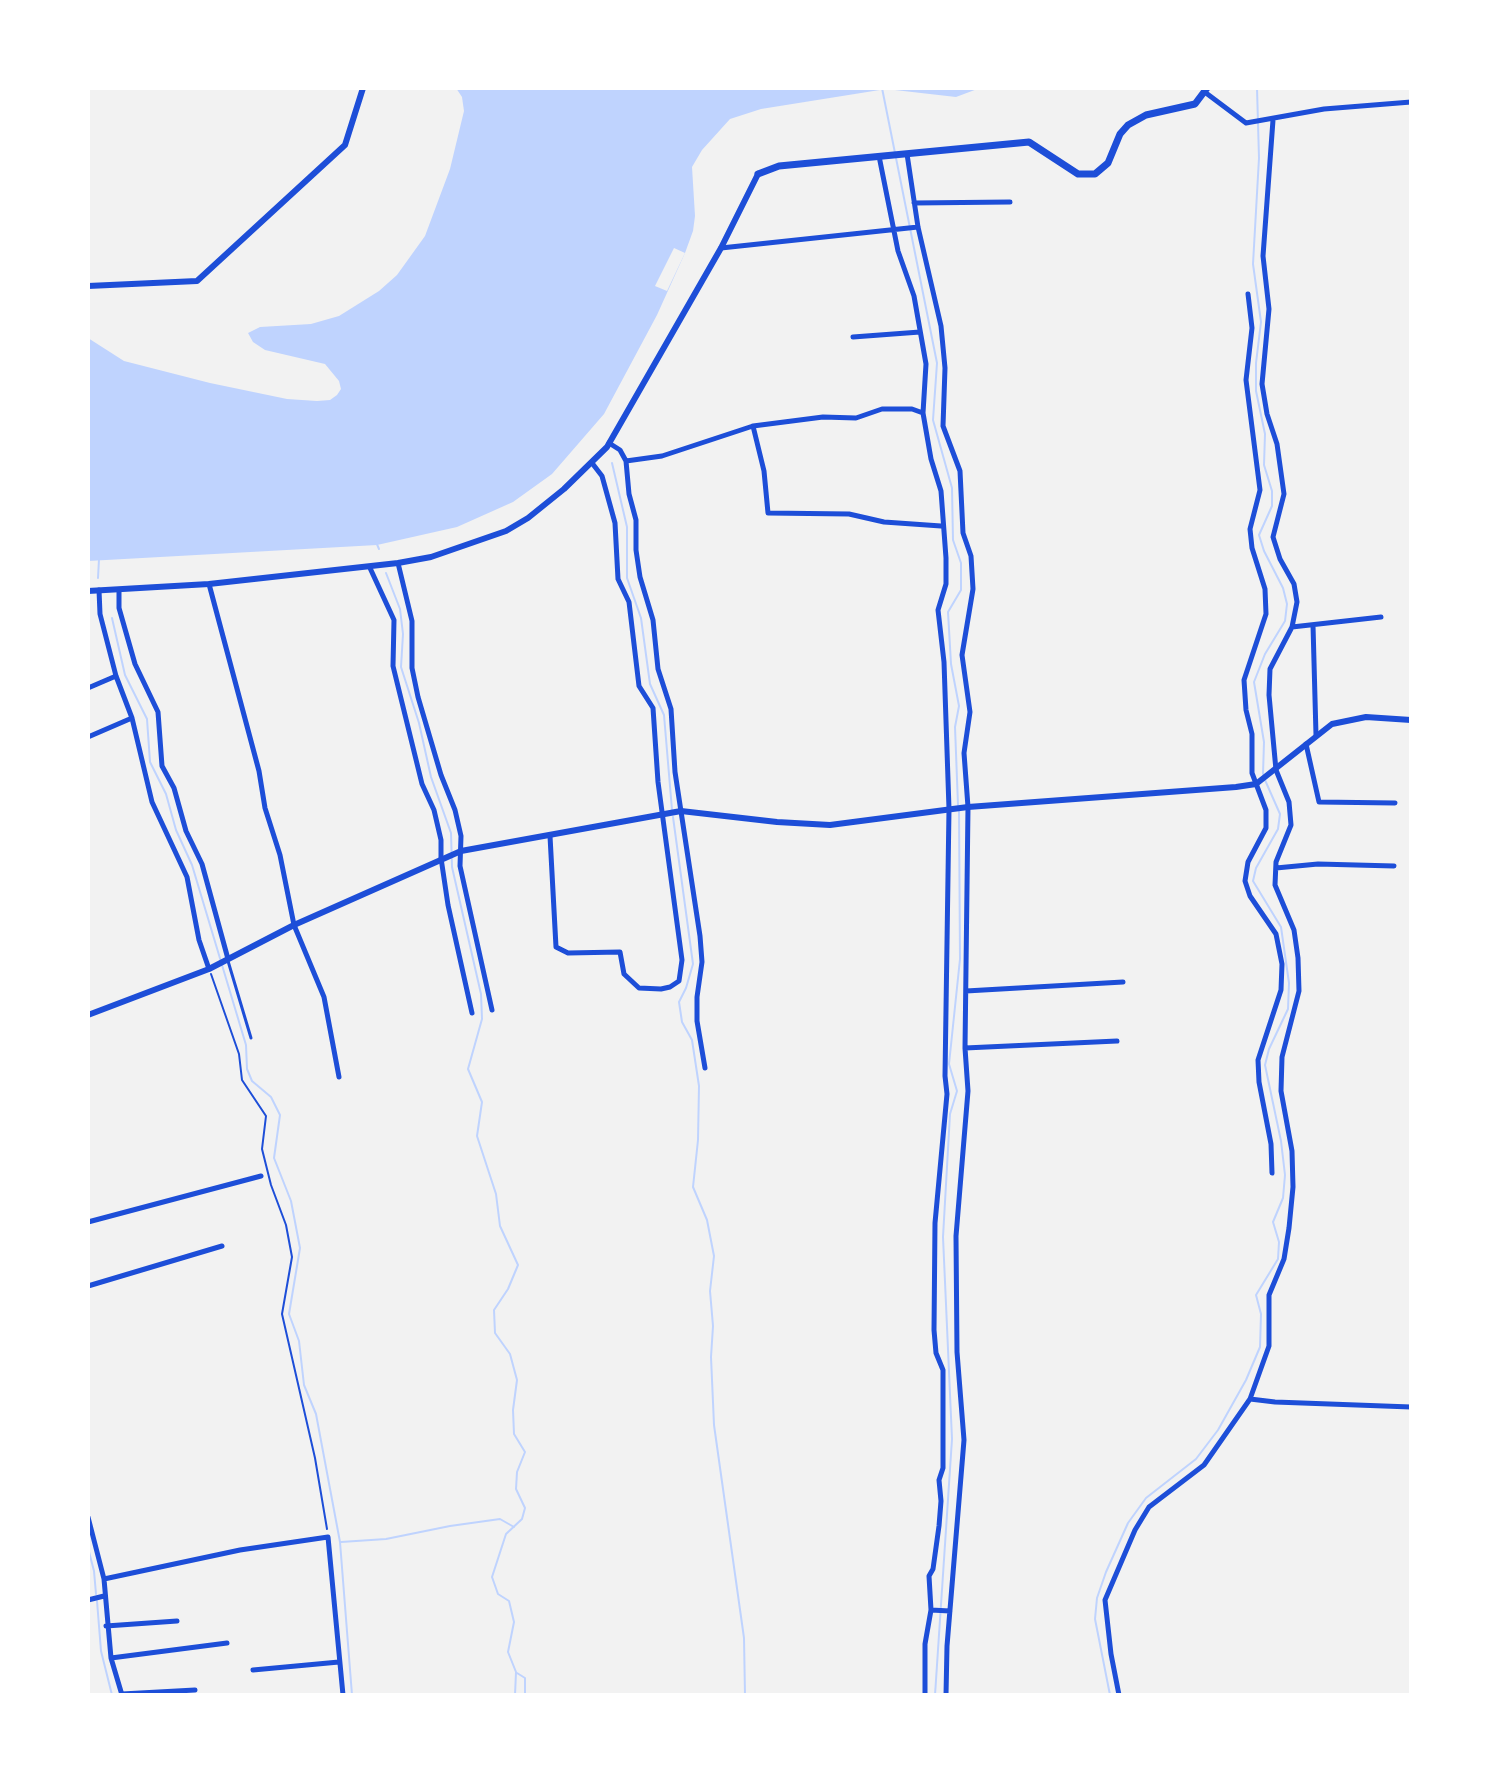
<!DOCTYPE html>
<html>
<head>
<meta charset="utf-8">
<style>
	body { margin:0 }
	#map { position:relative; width:1499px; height:1783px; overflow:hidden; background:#f2f2f2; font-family:"Work Sans",sans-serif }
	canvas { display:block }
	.frame { position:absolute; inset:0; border:90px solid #fff; pointer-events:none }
</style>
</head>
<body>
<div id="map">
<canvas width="1499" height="1783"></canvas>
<div class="frame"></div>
</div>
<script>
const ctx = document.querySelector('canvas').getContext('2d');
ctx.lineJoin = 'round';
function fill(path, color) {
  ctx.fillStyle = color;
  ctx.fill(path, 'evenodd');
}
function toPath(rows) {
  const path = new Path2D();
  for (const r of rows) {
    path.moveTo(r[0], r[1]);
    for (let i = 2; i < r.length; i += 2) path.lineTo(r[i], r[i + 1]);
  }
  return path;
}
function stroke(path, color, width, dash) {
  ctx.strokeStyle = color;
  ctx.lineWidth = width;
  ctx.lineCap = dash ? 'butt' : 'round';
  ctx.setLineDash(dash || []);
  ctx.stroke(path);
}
const water = toPath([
	[456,88,980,88,956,97,886,89,761,109,730,119,702,150,692,167,695,216,693,231,685,253,657,315,604,414,552,474,513,502,457,527,377,545,88,561,88,338,124,361,210,383,287,399,317,401,330,400,337,395,341,389,339,381,325,364,265,350,253,342,248,333,260,327,311,324,339,316,379,291,397,275,425,236,450,169,464,111,462,97]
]);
const pier = toPath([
	[674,248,685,253,667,291,655,286]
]);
const stream = toPath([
	[882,88,937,363,933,420,952,488,953,540,961,563,961,590,948,612,951,664,959,706,955,727,958,805],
	[1257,88,1259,158,1253,264,1261,322,1256,363,1256,391,1265,434,1264,465,1272,491,1272,506,1259,535,1264,551,1283,588,1287,604,1285,621,1265,654,1254,682,1264,742,1263,774],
	[612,463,627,527,627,578,641,618,650,684,664,715,672,810],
	[376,542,379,549],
	[386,573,400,609,403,634,401,667,419,723,431,777,451,833,452,867,481,994,482,1019,468,1069,482,1102,477,1136,496,1194,500,1226,518,1265,508,1289,494,1310,495,1333,510,1354,517,1380,513,1410,514,1434,525,1452,517,1472,516,1489,525,1508,522,1519,506,1534,492,1577,498,1594,509,1601,514,1622,508,1652,516,1672,515,1695],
	[98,578,99,559],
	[112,618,125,675,147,719,150,762,166,794,176,830,192,865,246,1045,247,1069,252,1081,271,1097,280,1115,274,1158,291,1201,300,1248,289,1314,299,1341,304,1385,316,1414,340,1542,352,1695],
	[673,817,693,964,686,988,679,1002,682,1022,692,1040,699,1086,698,1140,693,1187,707,1220,714,1256,710,1291,713,1326,711,1357,714,1425,744,1638,745,1695],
	[341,1542,386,1539,450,1526,500,1519,514,1527],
	[88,1548,94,1571,96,1594],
	[97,1601,101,1651,112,1695],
	[517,1673,525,1678,525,1695],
	[935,1695,952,1439,943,1237,950,1114,957,1091,949,1064,960,959,959,811],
	[1110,1695,1095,1619,1097,1598,1106,1572,1128,1523,1146,1498,1196,1459,1218,1430,1246,1380,1260,1347,1261,1314,1256,1295,1278,1259,1279,1242,1273,1222,1283,1198,1285,1175,1281,1141,1265,1065,1269,1049,1288,1009,1289,983,1281,927,1253,881,1256,868,1278,829,1280,814,1265,780]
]);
const path = toPath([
	[211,974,239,1054,242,1080,266,1116,262,1149,271,1185,286,1225,292,1257,282,1314,315,1458,327,1529]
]);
const service = toPath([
	[228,961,251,1038]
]);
const minor = toPath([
	[1206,93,1246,123,1324,109,1411,102],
	[907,154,918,227,941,326,945,368,943,426,960,471,963,533,971,556,973,589,962,655,970,712,964,753,968,807,965,1048,968,1091,956,1236,957,1352,964,1440,947,1646,946,1695],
	[879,156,898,251,914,296,926,364,923,413,931,459,941,491,946,558,946,584,938,610,944,662,949,809,945,1076,947,1094,935,1223,934,1330,936,1353,943,1370,943,1468,939,1480,941,1501,939,1526,933,1569,929,1576,931,1610,925,1644,925,1695],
	[914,203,1010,202],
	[721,248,918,227],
	[1248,294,1252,328,1246,380,1260,490,1250,529,1252,548,1265,589,1266,614,1244,680,1246,710,1252,734,1252,773,1266,810,1266,828,1248,862,1245,881,1250,896,1276,934,1282,964,1281,990,1258,1060,1259,1082,1271,1144,1272,1173],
	[853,337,920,332],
	[753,426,823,417,856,418,882,409,912,409,923,413],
	[609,443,620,450,626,461,629,494,636,520,636,550,640,577,653,620,658,669,671,709,675,772,700,936,702,962,697,997,697,1021,705,1068],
	[626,461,662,456,753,426,764,471,768,513,849,514,884,522,941,526],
	[398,563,412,621,412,668,418,697,441,775,455,810,461,836,460,866,492,1010],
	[370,568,394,620,393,666,422,784,434,810,441,840,441,858,448,905,472,1013],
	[209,584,259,771,265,808,280,855,294,925,324,997,339,1077],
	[99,590,100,614,116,676,132,718,152,802,187,877,199,940,209,969],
	[119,590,119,608,135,664,158,712,162,766,174,788,186,831,202,864,228,959],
	[1313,625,1316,735],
	[1292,627,1381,617],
	[88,688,116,676],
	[88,737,132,718],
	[1306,744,1319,802,1395,803],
	[550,836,556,947,568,953,620,952,624,974,639,988,661,989,670,987,679,981,682,960,658,782,653,708,639,686,629,602,618,579,615,523,602,476,592,463],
	[1276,868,1318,864,1394,866],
	[966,991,1123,982],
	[965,1048,1117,1041],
	[88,1222,261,1176],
	[88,1286,222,1246],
	[1250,1399,1275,1402,1411,1407],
	[88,1517,104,1579,111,1658,122,1695],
	[104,1579,240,1550,328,1537,343,1695],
	[88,1600,104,1596],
	[931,1610,950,1611],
	[106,1626,177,1621],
	[111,1658,227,1643],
	[253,1670,339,1662],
	[122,1694,195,1690],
	[1119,1695,1111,1654,1105,1600,1135,1530,1149,1507,1204,1465,1250,1399,1269,1346,1269,1295,1284,1259,1289,1228,1293,1187,1292,1151,1281,1091,1282,1057,1299,991,1298,958,1294,930,1275,885,1276,862,1291,825,1289,802,1276,770,1269,695,1270,669,1292,627,1297,602,1294,584,1280,559,1273,537,1284,494,1277,444,1267,414,1262,384,1269,309,1263,256,1273,120]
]);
const tertiary = toPath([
	[88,286,197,281,345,145,363,88],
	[88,591,209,584,398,563,431,557,506,531,528,518,564,489,607,447,721,248,758,174],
	[88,1015,209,969,294,925,461,851,681,811,777,822,830,825,968,807,1236,787,1256,784,1332,724,1366,717,1411,720]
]);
const secondary = toPath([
	[758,174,779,166,1029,142,1078,174,1095,174,1108,163,1120,134,1128,125,1146,115,1195,104,1207,88]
]);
fill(water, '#bfd3fe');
fill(pier, '#f2f2f2');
stroke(stream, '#bfd3fe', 2);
stroke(path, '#1d4ed8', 2);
stroke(service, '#1d4ed8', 3);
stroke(minor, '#1d4ed8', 5);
stroke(tertiary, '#1d4ed8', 6);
stroke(secondary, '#1d4ed8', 7);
</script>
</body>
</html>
